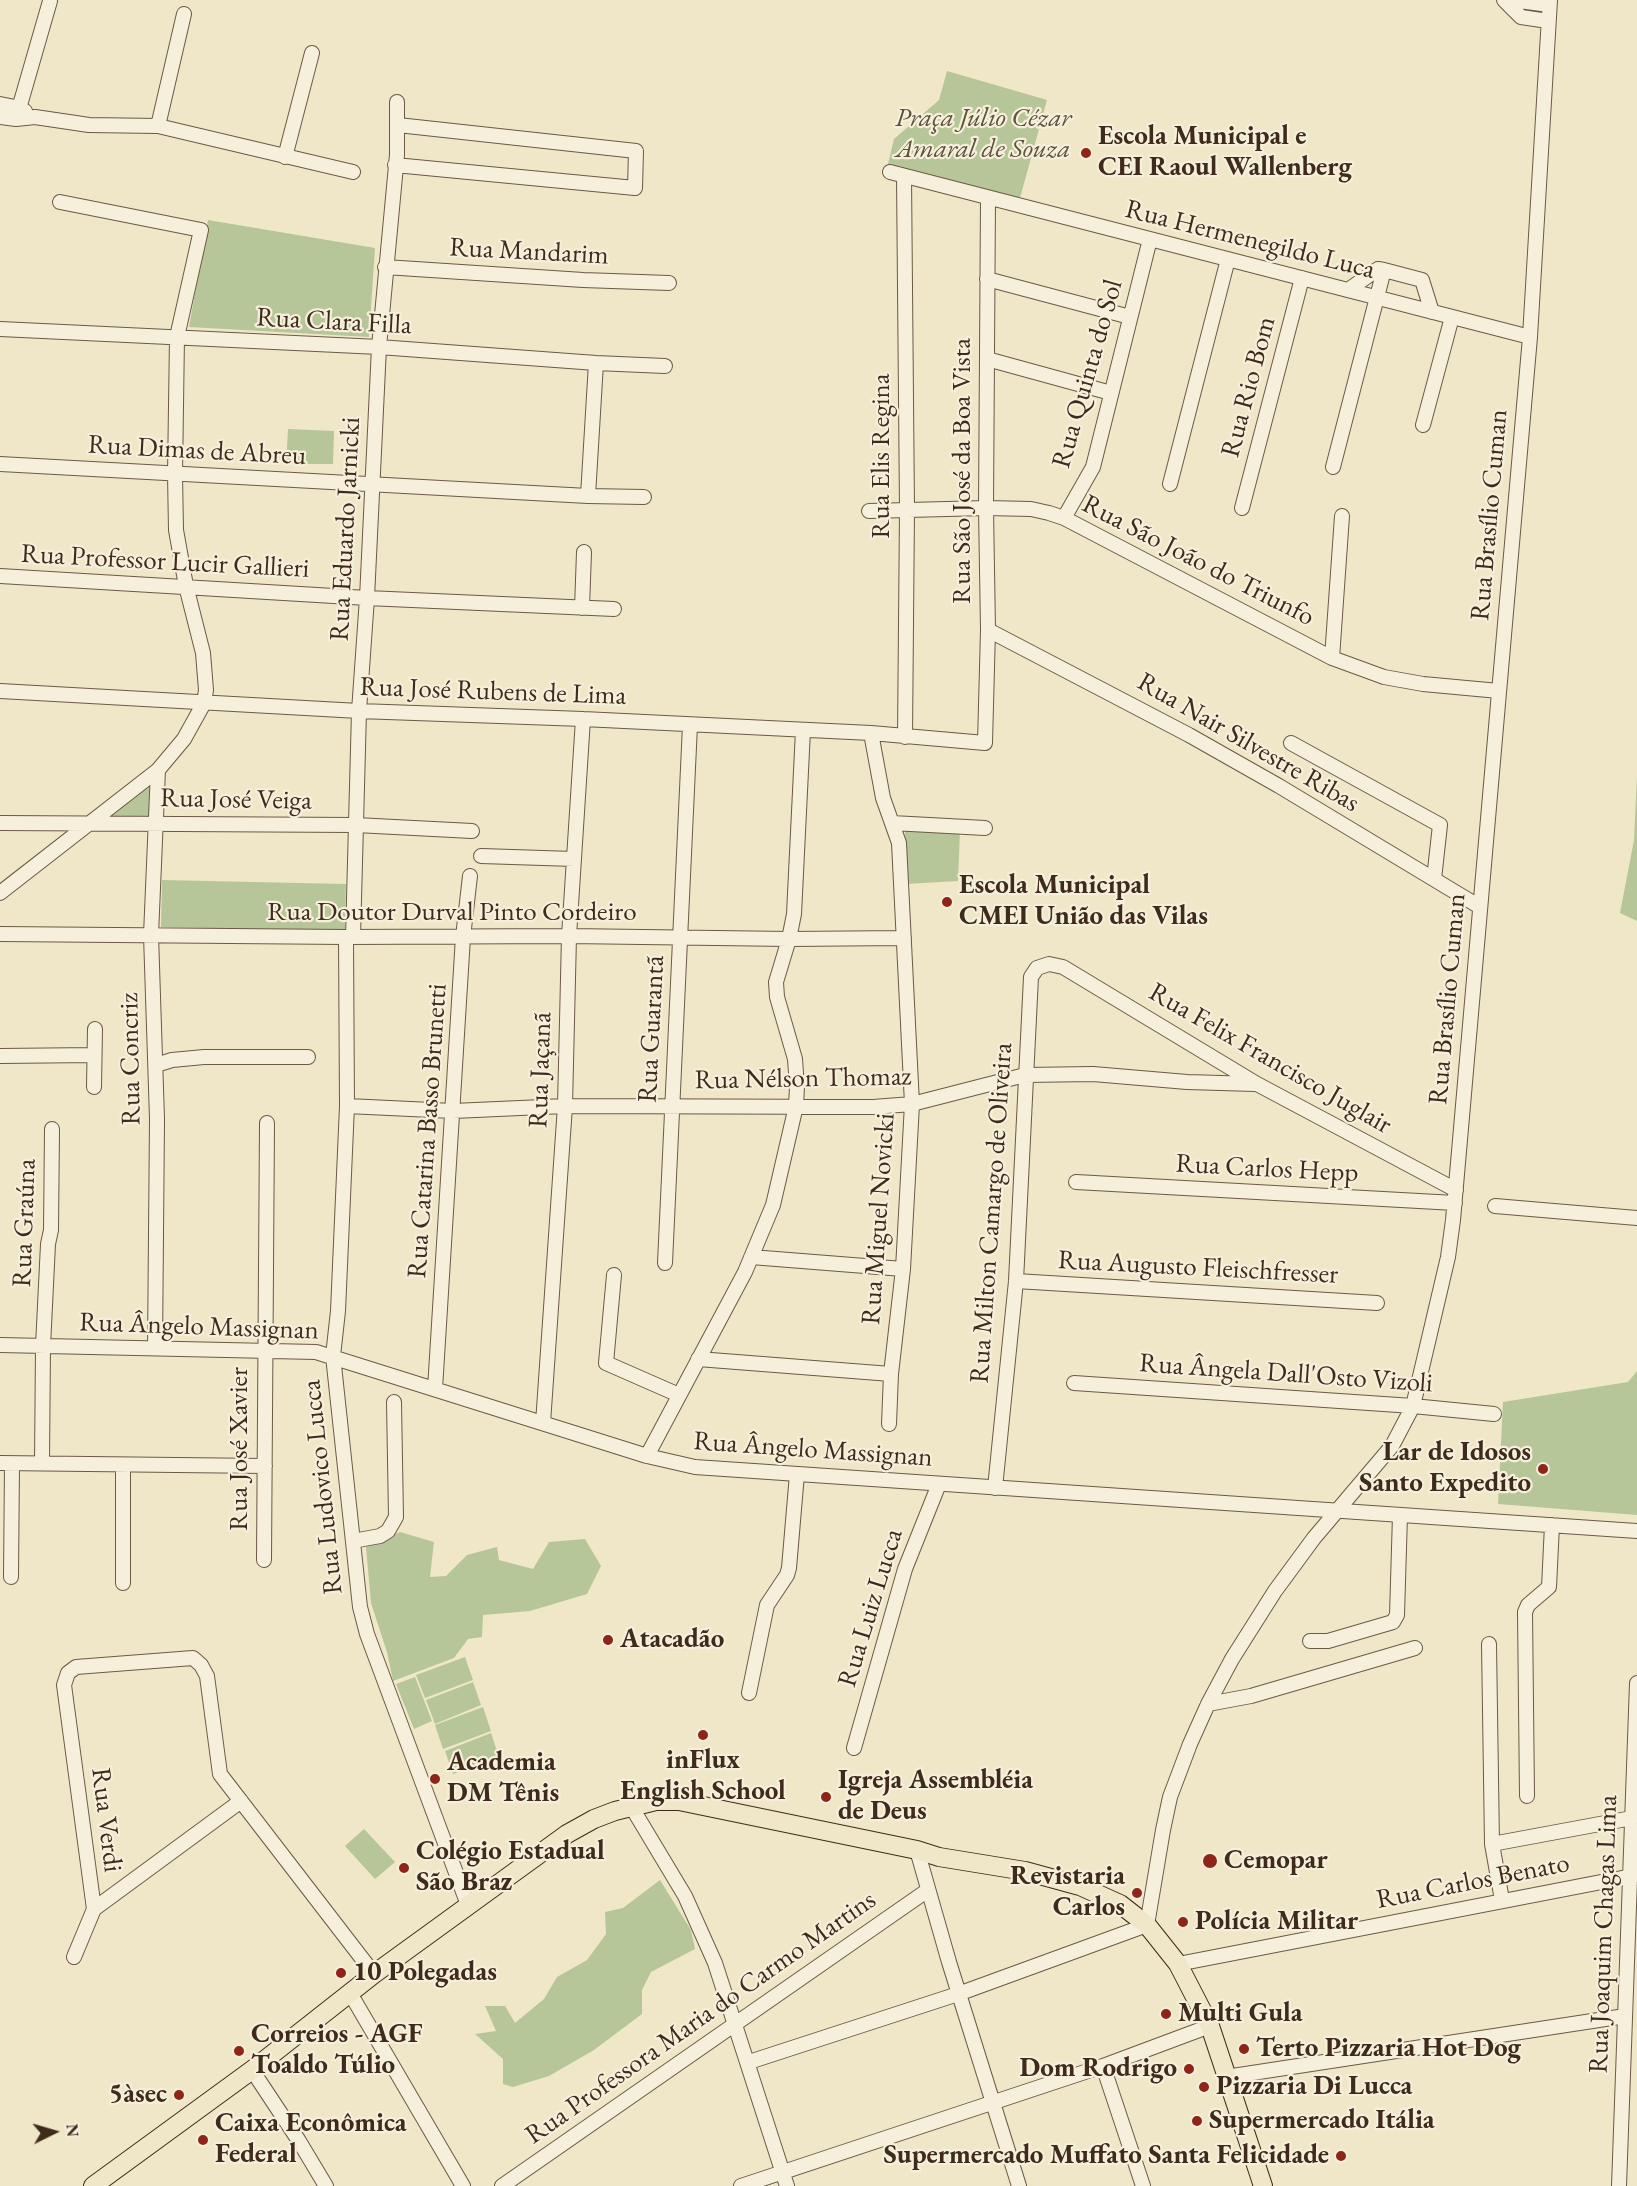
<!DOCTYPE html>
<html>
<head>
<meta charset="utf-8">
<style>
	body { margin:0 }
	#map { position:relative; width:1637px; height:2186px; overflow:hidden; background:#efe7c8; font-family:"EB Garamond",serif }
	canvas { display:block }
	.north { position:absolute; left:24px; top:2102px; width:60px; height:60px; -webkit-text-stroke:4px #f5efdb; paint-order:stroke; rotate:85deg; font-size:16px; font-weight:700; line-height:24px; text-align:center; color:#3f2b1b }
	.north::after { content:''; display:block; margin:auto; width:21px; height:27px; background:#3f2b1b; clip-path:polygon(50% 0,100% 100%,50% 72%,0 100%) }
</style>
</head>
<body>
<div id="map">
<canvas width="1637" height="2186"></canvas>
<div class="north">N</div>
</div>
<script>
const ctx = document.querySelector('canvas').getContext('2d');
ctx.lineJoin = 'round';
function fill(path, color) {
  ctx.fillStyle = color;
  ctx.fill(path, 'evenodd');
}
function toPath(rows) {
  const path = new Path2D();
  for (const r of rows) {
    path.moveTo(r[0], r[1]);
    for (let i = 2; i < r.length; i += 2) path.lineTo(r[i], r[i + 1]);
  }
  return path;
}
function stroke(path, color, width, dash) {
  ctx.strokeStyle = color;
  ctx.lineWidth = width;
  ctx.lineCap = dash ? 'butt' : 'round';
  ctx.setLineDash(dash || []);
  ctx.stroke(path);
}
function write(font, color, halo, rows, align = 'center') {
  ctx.font = font + ' "EB Garamond",serif';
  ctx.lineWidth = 4.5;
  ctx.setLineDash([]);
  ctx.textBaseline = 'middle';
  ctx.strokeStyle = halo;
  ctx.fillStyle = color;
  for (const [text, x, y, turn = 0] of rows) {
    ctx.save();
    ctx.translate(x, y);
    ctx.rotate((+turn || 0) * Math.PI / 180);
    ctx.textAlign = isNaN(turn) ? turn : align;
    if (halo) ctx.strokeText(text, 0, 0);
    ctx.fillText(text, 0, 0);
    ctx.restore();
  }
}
const green = toPath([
	[947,71,1047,100,1020,198,888,164,894,139,939,100],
	[208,220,375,248,369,337,189,327],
	[288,429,334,431,333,464,286,464],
	[1637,776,1637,921,1620,913,1634,840],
	[153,782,151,818,106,816],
	[905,827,960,830,958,881,906,884],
	[162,880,346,884,345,931,161,927],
	[1637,1371,1637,1515,1498,1504,1503,1402,1628,1382],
	[400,1532,434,1542,430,1577,446,1576,467,1555,497,1547,499,1560,533,1569,549,1542,585,1539,601,1566,587,1594,530,1611,483,1615,482,1637,468,1639,454,1658,393,1681,387,1652,371,1603,366,1547],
	[465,1657,473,1680,425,1698,416,1675],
	[415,1677,432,1721,414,1729,396,1684],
	[473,1682,481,1705,435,1724,426,1700],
	[483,1707,491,1731,443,1749,435,1725],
	[491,1733,499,1757,453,1774,445,1751],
	[364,1829,395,1862,375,1879,345,1846],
	[660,1880,691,1930,695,1949,651,1972,642,1990,642,2014,594,2050,549,2076,513,2087,503,2084,503,2059,475,2034,496,2031,485,2006,505,2006,515,2023,544,1999,557,1977,587,1960,606,1934,605,1912,623,1908]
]);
const minor = toPath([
	[1504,0,1521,17,1548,21],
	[1512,0,1549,5],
	[0,104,20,108,25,111],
	[0,117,16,119,35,117,89,125,158,126,353,172],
	[16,119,50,1],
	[158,126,184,14],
	[285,157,312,53],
	[395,165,635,188,636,151,398,125],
	[890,172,1530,337],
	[904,176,907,510,905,737],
	[385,267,583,280,669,283],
	[987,279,1130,317],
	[1348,290,1378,269,1384,270,1422,280,1432,312],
	[0,329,379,347,596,363,665,366],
	[987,359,1111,393],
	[1423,425,1452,317],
	[0,464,588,496,644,497],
	[1333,467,1384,270],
	[1170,484,1228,259],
	[588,496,596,363],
	[1242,508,1302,278],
	[869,511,986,508,1031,509,1049,513,1064,518,1332,658,1384,677,1423,684,1499,691],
	[1064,518,1093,467,1150,239],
	[0,576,367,598,614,609],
	[582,608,584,552],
	[988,630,1189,735,1279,786,1480,907],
	[1332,658,1342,516],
	[0,691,359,711,583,719,871,733,985,743,988,630,986,508,988,198],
	[871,733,883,798,899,843,912,1104,903,1269,891,1374,889,1424],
	[1291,743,1440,825,1434,879],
	[0,823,356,825,472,831],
	[892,823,985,828],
	[481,856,574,859],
	[0,893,158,770,184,739,204,703,206,690,203,653,186,586,176,530,175,475,177,337,201,230,60,202],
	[0,934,346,937,569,936,789,939,904,938],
	[346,937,347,1106,338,1311,333,1356,360,1607,367,1634,468,1905],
	[353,937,359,711,367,598,379,347,397,155,397,102],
	[0,1056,94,1055],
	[156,1065,172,1060,204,1057,308,1057],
	[94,1087,95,1029],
	[347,1106,453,1111,565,1106,873,1107,912,1104,1025,1075,1093,1074,1187,1082,1255,1084],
	[1076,1182,1455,1203],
	[1495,1206,1637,1218],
	[751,1257,903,1269],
	[665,1263,690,725],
	[614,1275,606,1363,679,1395],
	[1016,1281,1377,1303],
	[0,1345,316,1352,647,1456,695,1467,1637,1531],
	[155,1348,157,1119,151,935,158,770],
	[698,1359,891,1374],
	[1074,1383,1413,1406,1494,1414],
	[435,1389,463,937,470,876],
	[543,1423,565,1106,569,936,583,719],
	[647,1456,745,1272,773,1205,796,1106,797,1087,795,1059,777,997,776,982,789,939,794,914,803,730],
	[0,1463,265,1466],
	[42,1463,43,1346,48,1244,51,1230,52,1129],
	[123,1466,123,1583],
	[995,1488,1016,1281,1031,977,1037,968,1049,964,1063,967,1257,1084,1456,1190],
	[353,1541,380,1536,388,1531,396,1517,394,1402],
	[264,1560,267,1123],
	[11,1577,12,1464],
	[1310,1641,1328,1641,1393,1622,1397,1615,1400,1515],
	[1489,1644,1492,1844,1502,1900],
	[749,1693,767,1605,787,1575,789,1568,797,1474],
	[1208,1704,1251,1696,1415,1648],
	[854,1748,905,1569,939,1484],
	[1527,1796,1525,1612,1528,1605,1549,1587,1552,1525],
	[631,1806,685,1896,715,1963,787,2186],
	[1492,1844,1632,1818],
	[917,1850,949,1962,1019,2186],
	[94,1909,241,1801],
	[74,1957,94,1909,64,1685,68,1673,76,1667,193,1658,201,1665,207,1676,220,1774,374,1974],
	[1178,1964,1637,1875],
	[350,1993,463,2186],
	[749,2062,958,1994,1147,1925,1163,1830,1170,1797,1190,1744,1208,1704,1232,1659,1275,1591,1314,1538,1392,1446,1413,1406,1448,1257,1453,1220,1530,337,1550,0],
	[1103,2066,1143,2186],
	[252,2070,299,2141,326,2186],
	[1226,2077,1625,2016],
	[502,2186,928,1890],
	[741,2186,1103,2066,1210,2026],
	[1619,2186,1637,1683]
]);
const major = toPath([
	[93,2186,252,2070,374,1974,567,1834,594,1819,615,1811,656,1801,679,1801,917,1850,939,1857,1025,1871,1080,1886,1120,1904,1147,1925,1178,1964,1210,2026,1263,2186]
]);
const markers = [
	[1086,153,6,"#8f2418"],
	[947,902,6,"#8f2418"],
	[1543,1469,6,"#8f2418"],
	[608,1640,6,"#8f2418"],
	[703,1735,6,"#8f2418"],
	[435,1779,6,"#8f2418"],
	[826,1797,6,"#8f2418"],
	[1210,1861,8,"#8f2418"],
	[404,1868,6,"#8f2418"],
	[1137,1893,6,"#8f2418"],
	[1183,1922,6,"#8f2418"],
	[341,1973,6,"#8f2418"],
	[1166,2014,6,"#8f2418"],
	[1244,2049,6,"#8f2418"],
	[239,2051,6,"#8f2418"],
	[1189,2069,6,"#8f2418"],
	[1204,2087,6,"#8f2418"],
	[179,2095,6,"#8f2418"],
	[1197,2121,6,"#8f2418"],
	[203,2140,6,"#8f2418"],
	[1341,2156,6,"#8f2418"]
];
const parkNames = [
	["Praça Júlio Cézar",983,119],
	["Amaral de Souza",983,150]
];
const poiNames = [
	["Escola Municipal e",1098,137],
	["CEI Raoul Wallenberg",1098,168],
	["Escola Municipal",959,886],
	["CMEI União das Vilas",959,917],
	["Lar de Idosos",1531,1453,"right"],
	["Santo Expedito",1531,1484,"right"],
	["Atacadão",620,1640],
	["inFlux",703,1761,"center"],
	["English School",703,1792,"center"],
	["Academia",447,1763],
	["DM Tênis",447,1794],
	["Igreja Assembléia",838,1781],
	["de Deus",838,1812],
	["Colégio Estadual",416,1852],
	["São Braz",416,1883],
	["Cemopar",1224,1861],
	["Revistaria",1125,1877,"right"],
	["Carlos",1125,1908,"right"],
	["Polícia Militar",1195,1922],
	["10 Polegadas",353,1973],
	["Multi Gula",1178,2014],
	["Correios - AGF",251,2035],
	["Toaldo Túlio",251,2066],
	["Terto Pizzaria Hot Dog",1256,2049],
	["Dom Rodrigo",1177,2069,"right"],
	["Pizzaria Di Lucca",1216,2087],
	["5àsec",167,2095,"right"],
	["Supermercado Itália",1209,2121],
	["Caixa Econômica",215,2124],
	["Federal",215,2155],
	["Supermercado Muffato Santa Felicidade",1329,2156,"right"]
];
const streetNames = [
	["Rua Hermenegildo Luca",1250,240,14],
	["Rua Mandarim",529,252,3],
	["Rua Clara Filla",334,322,3],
	["Rua Quinta do Sol",1088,374,-74],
	["Rua Rio Bom",1249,387,-75],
	["Rua Dimas de Abreu",197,451,3],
	["Rua Elis Regina",882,456,-90],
	["Rua São José da Boa Vista",963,471,-90],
	["Rua Brasílio Cuman",1490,515,-85],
	["Rua Eduardo Jarnicki",346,529,-87],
	["Rua São João do Triunfo",1198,561,27],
	["Rua Professor Lucir Gallieri",165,562,3],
	["Rua José Rubens de Lima",493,692,2],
	["Rua Nair Silvestre Ribas",1248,743,30],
	["Rua José Veiga",236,800,1],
	["Rua Doutor Durval Pinto Cordeiro",452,913],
	["Rua Brasílio Cuman",1448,999,-85],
	["Rua Guarantã",652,1029,-87],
	["Rua Concriz",131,1059,-91],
	["Rua Felix Francisco Juglair",1270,1059,30],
	["Rua Jaçanã",541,1070,-88],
	["Rua Nélson Thomaz",803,1079,-1],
	["Rua Catarina Basso Brunetti",428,1131,-86],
	["Rua Carlos Hepp",1267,1169,3],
	["Rua Milton Camargo de Oliveira",992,1213,-86],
	["Rua Miguel Novicki",879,1219,-86],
	["Rua Graúna",25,1223,-88],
	["Rua Augusto Fleischfresser",1198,1268,3],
	["Rua Ângelo Massignan",199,1327,2],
	["Rua Ângela Dall'Osto Vizoli",1286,1374,4],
	["Rua José Xavier",240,1449,-90],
	["Rua Ângelo Massignan",813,1450,4],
	["Rua Ludovico Lucca",323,1487,-96],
	["Rua Luiz Lucca",871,1608,-73],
	["Rua Verdi",106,1820,83],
	["Rua Carlos Benato",1473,1882,-11],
	["Rua Joaquim Chagas Lima",1604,1934,-88],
	["Rua Professora Maria do Carmo Martins",701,2018,-35]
];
fill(green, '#b7c698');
stroke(minor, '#6b5a46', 16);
stroke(major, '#3f2b1b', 20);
stroke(minor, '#f5efdb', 14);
stroke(major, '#efe7c8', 18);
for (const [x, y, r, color] of markers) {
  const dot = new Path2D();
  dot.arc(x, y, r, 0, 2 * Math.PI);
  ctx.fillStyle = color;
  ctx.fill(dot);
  stroke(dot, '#f5efdb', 2);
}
write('italic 27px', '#5d523a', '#f5efdb', parkNames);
write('bold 27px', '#3f2b1b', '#f5efdb', poiNames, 'left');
write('27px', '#3f2b1b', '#f5efdb', streetNames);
</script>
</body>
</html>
